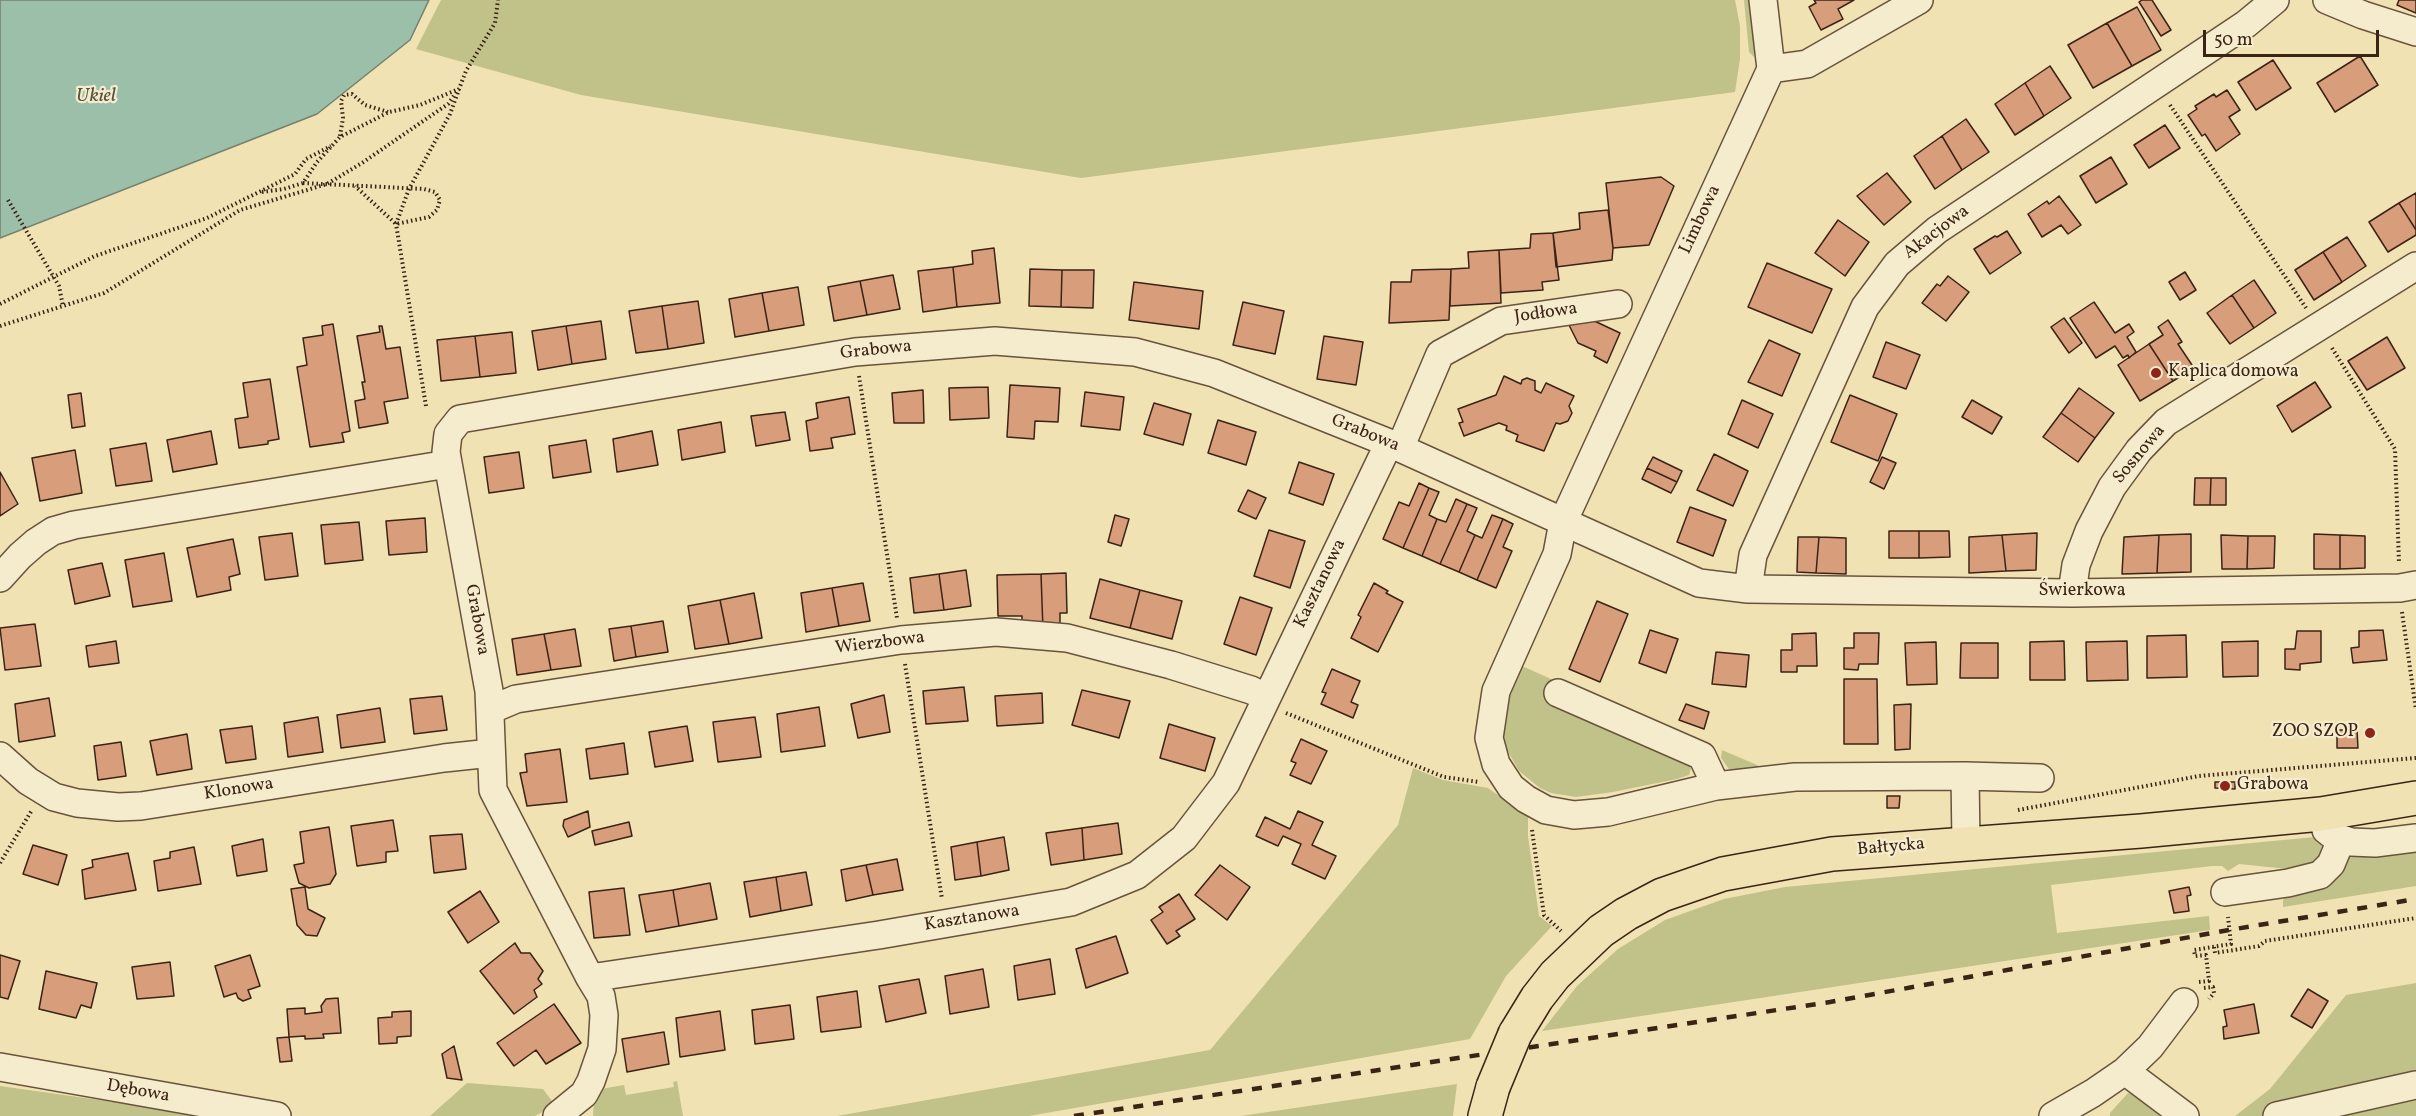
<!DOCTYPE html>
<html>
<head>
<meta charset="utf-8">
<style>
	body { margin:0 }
	#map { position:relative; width:2416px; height:1116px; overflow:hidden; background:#f0e2b3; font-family:Vollkorn,serif }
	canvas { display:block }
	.scale { position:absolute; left:2203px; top:30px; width:176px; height:27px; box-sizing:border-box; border:3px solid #3b2315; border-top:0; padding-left:8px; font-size:18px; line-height:21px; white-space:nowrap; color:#3b2315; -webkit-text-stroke:4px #f5ecce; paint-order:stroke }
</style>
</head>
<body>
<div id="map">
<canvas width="2416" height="1116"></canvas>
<div class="scale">50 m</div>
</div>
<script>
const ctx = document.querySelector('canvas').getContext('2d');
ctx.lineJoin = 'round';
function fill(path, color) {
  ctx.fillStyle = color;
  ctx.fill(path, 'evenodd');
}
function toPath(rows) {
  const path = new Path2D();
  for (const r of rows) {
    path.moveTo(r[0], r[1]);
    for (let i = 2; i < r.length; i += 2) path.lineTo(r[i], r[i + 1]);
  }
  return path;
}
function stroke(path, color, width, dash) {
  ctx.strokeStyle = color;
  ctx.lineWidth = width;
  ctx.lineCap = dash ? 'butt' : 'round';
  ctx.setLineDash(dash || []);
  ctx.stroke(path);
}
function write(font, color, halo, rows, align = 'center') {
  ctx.font = font + ' Vollkorn,serif';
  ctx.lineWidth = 4.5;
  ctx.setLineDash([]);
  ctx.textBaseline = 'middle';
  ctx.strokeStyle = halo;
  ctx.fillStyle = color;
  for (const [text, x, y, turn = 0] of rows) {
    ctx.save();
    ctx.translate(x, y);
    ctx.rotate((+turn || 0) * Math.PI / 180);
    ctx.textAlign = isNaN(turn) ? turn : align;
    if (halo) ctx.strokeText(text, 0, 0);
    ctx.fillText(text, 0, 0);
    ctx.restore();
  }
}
const green = toPath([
	[441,0,1735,0,1740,26,1740,59,1735,92,1081,178,581,95,416,49],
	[1744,0,1755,0,1756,36,1754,57,1749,52],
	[1522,666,1560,683,1689,764,1691,769,1689,775,1677,779,1613,792,1576,797,1551,793,1540,788,1519,771,1506,748,1504,737,1502,724,1506,704],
	[1722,750,1764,768,1734,771,1729,769,1721,758],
	[1413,768,1443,780,1488,788,1528,817,1528,836,1539,916,1552,926,1506,976,1470,1039,1029,1116,837,1116,1210,1050,1398,825],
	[2315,837,2324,847,2324,856,2308,871,2239,864,2228,871,2222,866,2212,866,2051,885,2057,933,2209,916,2210,930,1542,1031,1577,986,1618,949,1665,920,1724,899,1785,887],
	[2416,850,2416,886,2283,907,2283,900,2287,896,2351,852],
	[2416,983,2416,1116,2235,1116,2270,1089,2346,995],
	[677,1081,683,1116,593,1116,594,1102,601,1089,624,1085,626,1095,674,1087,673,1082],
	[467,1083,543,1089,555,1105,535,1116,430,1116],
	[1457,1084,1453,1116,1241,1116],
	[0,1086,213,1116,0,1116],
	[2128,1093,2144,1098,2175,1116,2110,1116,2110,1113]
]);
const water = toPath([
	[0,0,429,0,410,40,317,114,0,238,0,0]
]);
const building = toPath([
	[1814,0,1854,0,1838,9,1843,19,1821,30,1809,7,1816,3,1814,0],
	[2142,0,2152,0,2171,30,2161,36,2139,2,2142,0],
	[2399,0,2416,0,2416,13,2397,5,2399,0],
	[2137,7,2161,50,2132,66,2107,23,2137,7],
	[2107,23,2132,66,2093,88,2068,45,2107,23],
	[2360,56,2378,85,2335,112,2317,83,2360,56],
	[2273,60,2291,88,2256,110,2238,82,2273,60],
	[2050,66,2071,98,2044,116,2025,83,2050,66],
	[2025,83,2044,116,2015,135,1995,104,2025,83],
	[2227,90,2240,110,2229,117,2240,134,2216,151,2205,134,2202,136,2188,115,2197,109,2195,106,2214,94,2216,97,2227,90],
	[1966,119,1989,152,1962,170,1942,136,1966,119],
	[2165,125,2180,148,2149,168,2134,145,2165,125],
	[1942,136,1962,170,1935,189,1914,156,1942,136],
	[2111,157,2127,184,2096,203,2080,176,2111,157],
	[1887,173,1911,202,1884,225,1857,196,1887,173],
	[1661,177,1674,186,1649,245,1613,248,1606,183,1661,177],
	[2416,193,2416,230,2399,203,2416,193],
	[2059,196,2081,225,2068,234,2061,225,2042,237,2028,214,2047,201,2049,204,2059,196],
	[2399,203,2416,230,2416,235,2388,252,2369,222,2399,203],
	[1608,210,1613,248,1612,260,1556,267,1553,233,1580,229,1579,213,1608,210],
	[1838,220,1869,242,1845,276,1815,253,1838,220],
	[2007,231,2021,253,1990,274,1974,249,1995,236,1997,237,2007,231],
	[1553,233,1559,280,1542,282,1543,290,1501,293,1499,250,1530,248,1531,234,1553,233],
	[2347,237,2366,266,2342,282,2323,252,2347,237],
	[994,248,1000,303,957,307,953,267,973,264,972,251,994,248],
	[1499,250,1501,303,1450,306,1451,269,1469,268,1468,252,1499,250],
	[2323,252,2342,282,2314,300,2295,270,2323,252],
	[1767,263,1832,289,1812,333,1748,307,1767,263],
	[953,267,957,307,923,312,918,271,953,267],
	[1030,269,1062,270,1061,307,1029,306,1030,269],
	[1451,269,1449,320,1389,323,1391,282,1411,282,1412,270,1451,269],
	[1062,270,1094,270,1093,308,1061,307,1062,270],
	[2185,272,2196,290,2180,300,2169,282,2185,272],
	[893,275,900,309,867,315,860,281,893,275],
	[1948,276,1969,292,1946,321,1922,303,1937,284,1940,286,1948,276],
	[2254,280,2276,313,2254,328,2232,295,2254,280],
	[860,281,867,315,834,321,828,287,860,281],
	[1134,282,1203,291,1199,329,1129,320,1134,282],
	[798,287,804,325,769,331,762,293,798,287],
	[762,293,769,331,735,337,729,299,762,293],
	[2232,295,2254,328,2230,344,2207,313,2232,295],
	[698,301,704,343,668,349,662,306,698,301],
	[1243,302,1284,311,1275,354,1233,345,1243,302],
	[2094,302,2115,333,2129,324,2134,332,2127,337,2136,352,2129,358,2128,355,2123,358,2115,346,2096,358,2070,318,2094,302],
	[662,306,668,349,636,353,629,311,662,306],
	[1588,318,1620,333,1607,363,1594,356,1596,351,1578,343,1568,323,1588,318],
	[2064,318,2082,343,2069,353,2051,327,2064,318],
	[2168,320,2182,342,2178,344,2194,368,2173,381,2149,344,2163,335,2158,327,2168,320],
	[601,321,606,359,572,364,566,326,601,321],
	[333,324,350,431,342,433,344,442,310,447,297,367,307,365,303,338,323,335,322,326,333,324],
	[379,326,382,326,386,349,400,347,408,398,384,402,388,423,359,428,355,401,365,399,362,382,365,382,357,336,380,332,379,326],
	[566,326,572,364,538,370,532,331,566,326],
	[512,332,516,373,480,377,475,336,512,332],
	[475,336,480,377,441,381,437,340,475,336],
	[1324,336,1363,342,1356,385,1317,379,1324,336],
	[2387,337,2405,368,2367,390,2348,361,2387,337],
	[1769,340,1800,354,1782,396,1748,382,1769,340],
	[1886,342,1920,355,1906,389,1873,377,1886,342],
	[2149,344,2173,381,2140,401,2118,365,2149,344],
	[1504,376,1521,384,1522,380,1527,378,1535,381,1535,390,1541,393,1546,383,1574,396,1569,406,1572,413,1568,421,1560,424,1556,423,1544,451,1516,441,1518,435,1506,430,1507,426,1499,423,1464,436,1459,423,1463,422,1458,409,1496,395,1504,376],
	[270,379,279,439,268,441,268,444,239,448,235,419,248,417,243,383,270,379],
	[2315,382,2331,407,2292,432,2277,406,2315,382],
	[1010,385,1060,388,1058,422,1035,421,1034,439,1007,437,1010,385],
	[988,387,989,418,950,420,949,388,988,387],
	[2079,388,2114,413,2095,438,2061,413,2079,388],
	[923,390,924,423,894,423,892,393,923,390],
	[1085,392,1124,397,1120,430,1081,426,1085,392],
	[81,393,85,426,72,428,68,395,81,393],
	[1850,395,1897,414,1878,461,1831,442,1850,395],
	[849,397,855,434,831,438,833,448,810,451,806,421,818,418,816,403,849,397],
	[1742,400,1773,414,1758,448,1728,434,1742,400],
	[1972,400,2002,417,1992,434,1962,417,1972,400],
	[1154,403,1191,414,1183,445,1144,434,1154,403],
	[785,412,790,440,756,446,751,416,785,412],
	[2061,413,2095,438,2078,462,2043,437,2061,413],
	[1218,420,1256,432,1246,465,1208,453,1218,420],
	[721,422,725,452,682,460,678,430,721,422],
	[211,431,217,464,173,472,167,440,211,431],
	[652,431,658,465,617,472,613,439,652,431],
	[586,440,591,472,553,478,549,446,586,440],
	[146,443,152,481,116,486,110,449,146,443],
	[75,450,82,493,40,501,32,458,75,450],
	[519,452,524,488,489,493,484,457,519,452],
	[1714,454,1748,471,1733,506,1697,490,1714,454],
	[1653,457,1682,471,1677,482,1647,468,1653,457],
	[1882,457,1896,463,1884,489,1870,482,1882,457],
	[1299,462,1334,474,1323,505,1289,493,1299,462],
	[1647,468,1677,482,1671,493,1642,479,1647,468],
	[0,472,18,504,0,516,0,472],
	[2195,478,2211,478,2210,505,2194,505,2195,478],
	[2211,478,2226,478,2226,505,2210,505,2211,478],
	[1419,483,1429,488,1403,548,1383,539,1399,502,1409,506,1419,483],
	[1429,488,1439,492,1429,515,1437,519,1422,556,1403,548,1429,488],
	[1248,490,1266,498,1256,519,1238,511,1248,490],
	[1456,499,1467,504,1440,564,1422,556,1437,519,1446,522,1456,499],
	[1467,504,1477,508,1467,531,1475,535,1459,572,1440,564,1467,504],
	[1690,507,1726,520,1713,556,1677,542,1690,507],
	[1115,515,1129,519,1121,546,1108,542,1115,515],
	[1492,515,1503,519,1477,580,1459,572,1475,535,1482,538,1492,515],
	[425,518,427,552,389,555,386,521,425,518],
	[1503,519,1513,524,1503,547,1512,551,1496,588,1477,580,1503,519],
	[359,522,363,560,325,564,321,525,359,522],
	[1269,530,1305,541,1290,588,1254,576,1269,530],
	[1889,531,1919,531,1919,558,1889,558,1889,531],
	[1919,531,1949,531,1950,557,1919,558,1919,531],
	[292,533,298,576,265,580,259,537,292,533],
	[2037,533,2036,570,2006,571,2002,535,2037,533],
	[2191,534,2191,572,2157,573,2159,535,2191,534],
	[2314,534,2340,535,2340,569,2314,569,2314,534],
	[2002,535,2006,571,1969,573,1969,537,2002,535],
	[2159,535,2157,573,2122,574,2124,537,2159,535],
	[2221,535,2248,536,2247,569,2222,569,2221,535],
	[2340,535,2365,536,2365,568,2340,569,2340,535],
	[2248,536,2275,536,2274,568,2247,569,2248,536],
	[1798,537,1819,537,1816,573,1797,572,1798,537],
	[1819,537,1846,538,1846,574,1816,573,1819,537],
	[233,539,240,574,229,577,231,590,197,597,187,548,233,539],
	[164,553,172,601,133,607,125,560,164,553],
	[102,563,110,596,75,604,68,570,102,563],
	[966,570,971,606,944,610,939,574,966,570],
	[1066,573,1067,613,1060,613,1060,629,1043,630,1041,574,1066,573],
	[939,574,944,610,914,613,910,578,939,574],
	[1041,574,1043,630,1022,630,1022,616,998,616,997,575,1041,574],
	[1100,579,1140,590,1130,628,1090,618,1100,579],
	[863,583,870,621,839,626,832,588,863,583],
	[1374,583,1388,591,1386,593,1403,602,1378,652,1351,638,1361,617,1358,615,1374,583],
	[832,588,839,626,806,632,801,593,832,588],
	[1140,590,1182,601,1172,639,1130,628,1140,590],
	[754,593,762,638,729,644,720,600,754,593],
	[1240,597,1272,608,1256,655,1224,644,1240,597],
	[720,600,729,644,695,649,688,606,720,600],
	[1597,601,1628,614,1600,682,1569,669,1597,601],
	[663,621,668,652,636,657,631,626,663,621],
	[35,624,41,666,5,670,0,628,35,624],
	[631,626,636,657,614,661,609,629,631,626],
	[575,629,581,666,551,670,544,634,575,629],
	[1650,630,1678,639,1666,673,1639,663,1650,630],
	[2383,630,2387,660,2353,663,2351,648,2359,647,2359,631,2383,630],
	[2297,631,2321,631,2321,662,2300,664,2300,670,2285,669,2285,649,2295,649,2297,631],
	[1816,633,1817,666,1797,666,1797,672,1781,672,1781,650,1792,650,1792,634,1816,633],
	[1854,633,1879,633,1878,664,1859,664,1858,670,1844,669,1844,648,1854,648,1854,633],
	[544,634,551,670,517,675,512,639,544,634],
	[2186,635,2187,677,2147,678,2147,636,2186,635],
	[116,641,119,663,89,667,86,646,116,641],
	[2064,641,2065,680,2030,680,2030,642,2064,641],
	[2127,641,2128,680,2087,681,2086,642,2127,641],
	[2258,641,2258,676,2223,677,2222,642,2258,641],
	[1936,642,1937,684,1907,685,1905,643,1936,642],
	[1961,643,1998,643,1998,678,1960,678,1961,643],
	[1716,652,1749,655,1746,687,1712,684,1716,652],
	[1332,669,1360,681,1351,702,1358,705,1353,718,1321,704,1326,693,1322,692,1332,669],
	[1844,679,1877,679,1878,744,1844,744,1844,679],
	[964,687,968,721,926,724,923,691,964,687],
	[1082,690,1130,701,1119,738,1072,725,1082,690],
	[1042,693,1043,723,997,726,995,696,1042,693],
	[884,695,890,732,858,738,851,704,884,695],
	[442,696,447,730,414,734,410,699,442,696],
	[49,698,55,736,19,742,15,704,49,698],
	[1686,704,1709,712,1704,729,1679,720,1686,704],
	[1911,704,1910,749,1895,750,1894,705,1911,704],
	[819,707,825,746,781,752,777,714,819,707],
	[380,708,385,742,341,748,337,715,380,708],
	[318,717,323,752,288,757,284,723,318,717],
	[755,717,761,757,718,762,713,722,755,717],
	[1169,724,1215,738,1205,771,1160,758,1169,724],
	[252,726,256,759,226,763,220,730,252,726],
	[687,726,693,761,655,767,649,732,687,726],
	[2337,730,2357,730,2358,748,2337,748,2337,730],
	[187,734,192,769,157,775,150,741,187,734],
	[1301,739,1327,751,1311,784,1290,775,1296,763,1291,761,1301,739],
	[121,742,126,776,98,780,94,746,121,742],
	[624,743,628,774,590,779,586,749,624,743],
	[560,749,567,802,527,806,520,773,527,772,525,754,560,749],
	[2215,782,2235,782,2235,789,2215,788,2215,782],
	[1887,796,1900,796,1899,808,1887,808,1887,796],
	[588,811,590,827,568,837,563,826,564,820,588,811],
	[1298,811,1323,822,1312,845,1336,856,1325,879,1292,864,1301,844,1283,836,1278,846,1256,836,1265,817,1290,829,1298,811],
	[393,820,398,851,386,852,386,862,357,866,351,826,393,820],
	[629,822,632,836,595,845,592,831,629,822],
	[1118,823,1122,854,1084,860,1082,828,1118,823],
	[329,827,336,874,330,884,309,888,299,883,294,865,304,863,300,832,329,827],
	[1082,828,1084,860,1051,865,1046,833,1082,828],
	[462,834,466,869,434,873,430,836,462,834],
	[1004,837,1009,870,981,876,977,842,1004,837],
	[263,839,267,871,237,876,232,846,263,839],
	[977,842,981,876,955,880,951,847,977,842],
	[33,845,67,855,58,885,23,874,33,845],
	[194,847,201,884,158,891,154,861,170,858,170,852,194,847],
	[128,853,136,890,85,899,82,870,93,867,92,860,128,853],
	[897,859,903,890,873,895,866,865,897,859],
	[866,865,873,895,846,901,841,870,866,865],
	[1220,865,1250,887,1227,920,1195,895,1220,865],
	[806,872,812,905,781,911,776,877,806,872],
	[776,877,781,911,750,917,744,882,776,877],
	[710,883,717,919,679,926,673,890,710,883],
	[305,887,308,909,325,918,317,936,306,935,297,925,291,889,305,887],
	[2189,887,2191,895,2187,896,2189,911,2174,913,2169,891,2189,887],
	[624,888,630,935,594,938,589,892,624,888],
	[673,890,679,926,646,932,639,895,673,890],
	[480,891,499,922,468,943,448,912,480,891],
	[1179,894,1195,919,1176,931,1180,936,1167,944,1151,920,1163,912,1159,907,1179,894],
	[1116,936,1128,973,1086,988,1076,949,1116,936],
	[515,943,521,953,530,953,543,971,538,979,542,984,534,990,537,997,514,1014,480,971,515,943],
	[0,955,20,961,8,999,0,997,0,955],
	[250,955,260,986,248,990,251,998,243,1001,238,998,236,993,224,997,215,966,250,955],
	[1050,959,1055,994,1018,1000,1014,966,1050,959],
	[170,962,174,996,137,999,132,967,170,962],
	[983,969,989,1007,950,1014,945,976,983,969],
	[46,971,97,983,91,1008,81,1005,76,1018,39,1009,46,971],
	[919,979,926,1013,886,1022,879,986,919,979],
	[2308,989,2328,1001,2312,1028,2291,1016,2308,989],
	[857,991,861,1027,821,1032,817,997,857,991],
	[338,998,341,1033,323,1034,324,1038,305,1039,305,1036,289,1037,287,1009,305,1008,305,1014,322,1012,321,1006,326,999,338,998],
	[554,1004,581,1043,546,1064,536,1050,514,1066,497,1043,554,1004],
	[2254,1004,2259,1033,2224,1039,2223,1027,2227,1026,2224,1010,2254,1004],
	[790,1005,794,1039,755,1044,752,1010,790,1005],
	[411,1011,411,1036,397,1037,397,1043,379,1044,378,1018,392,1017,392,1012,411,1011],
	[720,1011,725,1050,680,1057,676,1018,720,1011],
	[664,1032,669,1064,627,1072,622,1039,664,1032],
	[289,1037,292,1061,280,1062,277,1038,289,1037],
	[454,1046,462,1080,447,1078,442,1054,454,1046]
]);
const path = toPath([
	[2170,105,2306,308],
	[340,136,343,118,341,101,344,95,352,94,365,105,388,112],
	[303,183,424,189,435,192,440,200,437,210,429,217,396,224,355,186],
	[262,192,284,189,303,183,317,162,340,137,389,112,420,105,459,89],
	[8,200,59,286,63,306],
	[0,304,95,256,207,218,295,174,306,159,331,146],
	[0,326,104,293,240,210,327,184,362,163,448,104,459,89,466,71,495,23,498,0],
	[2332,348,2395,449,2399,563],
	[859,376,897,618],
	[426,406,396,224,409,189,450,114,458,92],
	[2402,612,2416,710],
	[905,664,942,899],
	[1286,713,1444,777,1479,782],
	[2018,810,2199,776,2416,758],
	[1532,830,1544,915,1561,931],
	[0,863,32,810],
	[2214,947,2215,953,2259,946,2265,941,2416,918],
	[2199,982,2209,981,2206,955,2195,956,2194,950,2231,944,2228,917],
	[2204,988,2213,987,2214,993,2209,999]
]);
const minor = toPath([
	[1763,0,1771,69],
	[2327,0,2363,15,2416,32],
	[1771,69,1563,522,1557,554,1496,691,1489,738,1496,764,1511,787,1526,799,1546,810,1574,815,1608,812,1716,786,1795,777,1965,776,1966,842],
	[1771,69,1807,64,1919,0],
	[1389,443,1226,783,1184,838,1137,875,1071,902,879,935,590,978,493,790,489,691,446,452,448,434,460,419,855,352,995,341,1135,352,1214,373,1389,443,1699,583,1748,589,2072,593,2400,588,2416,585],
	[1400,448,1440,354,1501,321,1618,304],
	[0,578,20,556,36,542,53,531,74,525,448,464],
	[1748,589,1753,555,1865,307,1897,264,1937,230,2246,24,2275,0],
	[2072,593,2076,565,2089,531,2112,487,2139,450,2166,422,2416,266],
	[1558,693,1702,756,1716,786],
	[490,710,516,699,901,640,996,632,1067,638,1171,665,1251,690,1266,697],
	[0,756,28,781,54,797,77,803,118,807,141,806,444,758,491,753],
	[1965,776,2040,778],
	[2326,830,2335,837,2351,842,2375,843,2416,838],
	[2225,892,2288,883,2320,875,2331,864,2341,840],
	[0,1067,277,1116],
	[2125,1071,2185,1116],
	[557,1116,584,1094,591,1081,602,1049,604,1015,601,996,590,978],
	[2053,1116,2093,1093,2125,1071,2150,1047,2184,1002],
	[2277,1116,2416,1085]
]);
const major = toPath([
	[1515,1034,1537,998,1555,975,1601,931,1626,914,1662,895,1723,874,1832,854,2141,831,2321,814,2416,798],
	[1485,1116,1493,1087]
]);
const rail = toPath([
	[1074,1116,1830,1002,2229,930,2416,899]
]);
const majorBridge = toPath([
	[1493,1087,1515,1034]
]);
const markers = [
	[2156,373,6,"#8f2418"],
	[2370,733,6,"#8f2418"],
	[2225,786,6,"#8f2418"]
];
const streetNames = [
	["Limbowa",1701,220,-65],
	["Akacjowa",1937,233,-37],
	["Jodłowa",1546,314,-8],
	["Grabowa",876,351,-6],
	["Grabowa",1365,434,22],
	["Sosnowa",2140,455,-50],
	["Kasztanowa",1321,584,-64],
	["Świerkowa",2082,592],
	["Grabowa",476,620,80],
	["Wierzbowa",880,644,-7],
	["Klonowa",239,790,-9],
	["Bałtycka",1891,848,-5],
	["Kasztanowa",972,919,-9],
	["Dębowa",138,1092,10]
];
const poiNames = [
	["Kaplica domowa",2168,373],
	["ZOO SZOP",2358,733,"right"],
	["Grabowa",2237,786]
];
const waterNames = [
	["Ukiel",96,97]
];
fill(green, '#c0c289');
fill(water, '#9bbfa8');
stroke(water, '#75816d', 1.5);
fill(building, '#d89d7b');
stroke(building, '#3b2315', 1.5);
stroke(minor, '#68533c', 30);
stroke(major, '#3b2315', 36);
stroke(path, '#3b2315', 4, [1.5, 3]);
stroke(minor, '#f5ecce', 27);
stroke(major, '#f0e2b3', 33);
stroke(rail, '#3b2315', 4.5, [10, 10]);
stroke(majorBridge, '#3b2315', 36, []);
stroke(majorBridge, '#f0e2b3', 33);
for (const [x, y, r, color] of markers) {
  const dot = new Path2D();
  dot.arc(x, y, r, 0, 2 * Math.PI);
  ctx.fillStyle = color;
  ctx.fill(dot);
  stroke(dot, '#f5ecce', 2);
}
write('18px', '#3b2315', '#f5ecce', streetNames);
write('18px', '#3b2315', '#f5ecce', poiNames, 'left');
write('italic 20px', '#585241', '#f5ecce', waterNames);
</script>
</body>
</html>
